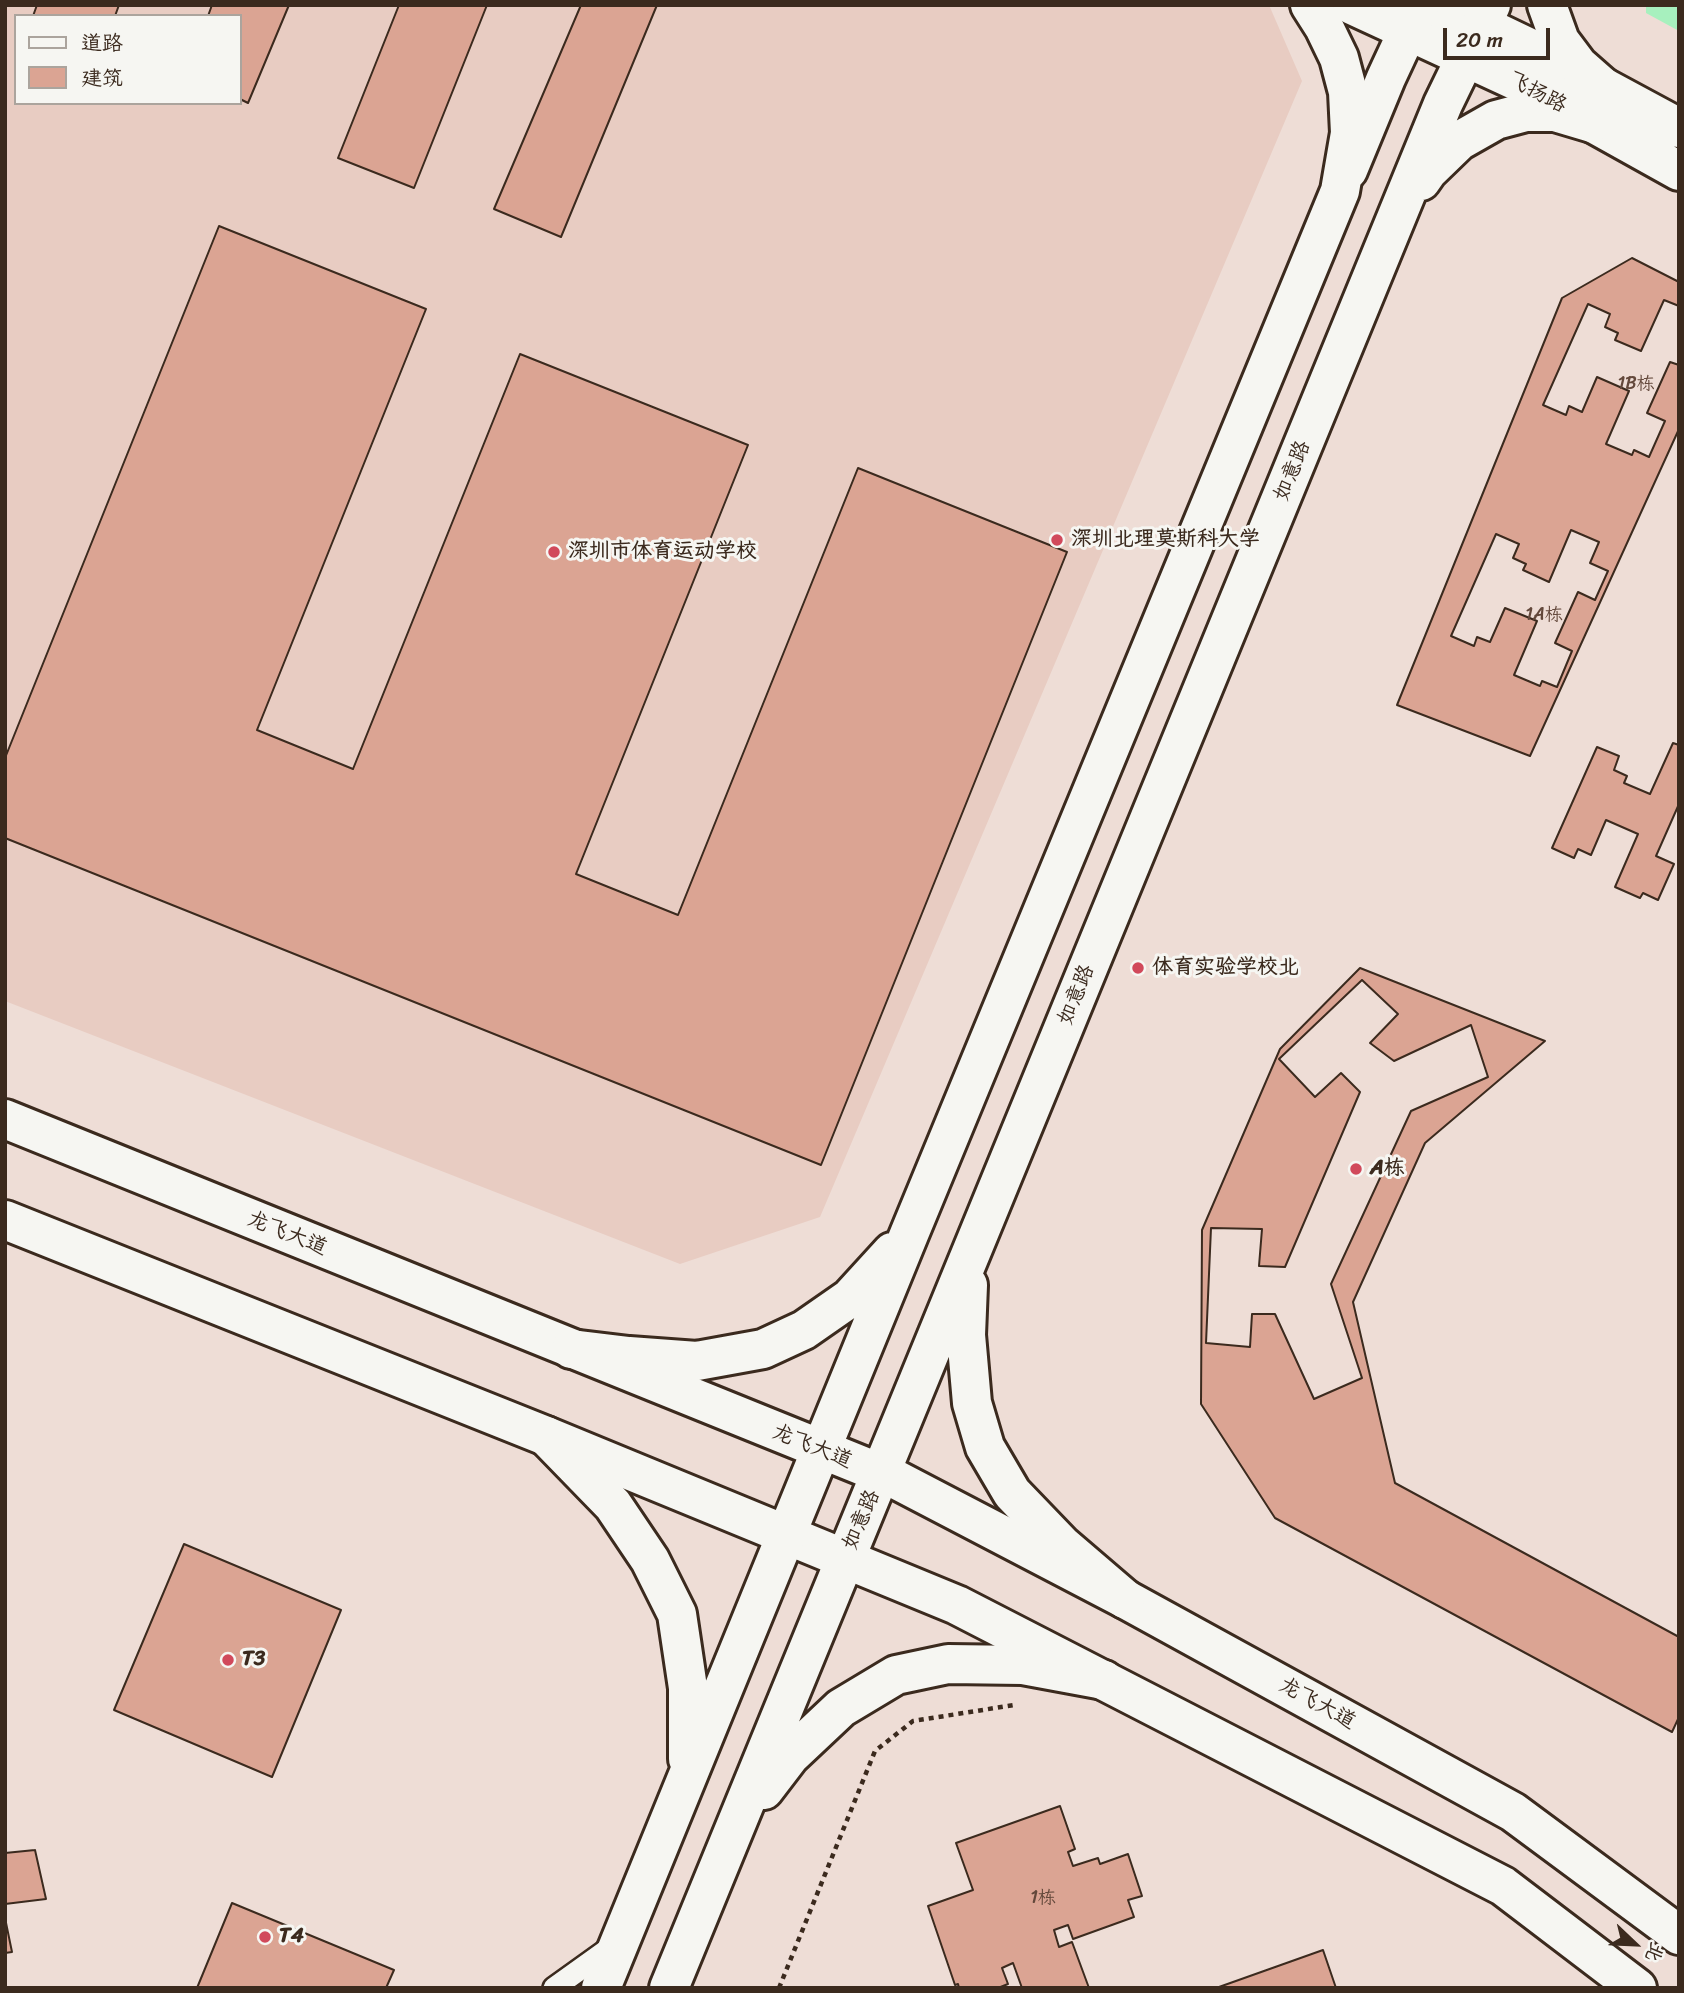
<!DOCTYPE html>
<html>
<head>
<meta charset="utf-8">
<style>
	body { margin:0 }
	#map { position:relative; width:1684px; height:1993px; overflow:hidden; background:#eeddd6; font-family:Sriracha,"LXGW WenKai TC",sans-serif }
	canvas { display:block }
	.frame { position:absolute; inset:0; border:7px solid #3b2a1e; pointer-events:none }
	.legend { position:absolute; left:14px; top:14px; width:228px; height:91px; box-sizing:border-box; background:#f6f6f2; border:2px solid #aba49d; margin:0; padding:9px 12px; list-style:none; font-size:21px; color:#3b2a1e }
	.legend li { display:flex; align-items:center; gap:14px; height:35px }
	.legend b { width:35px; border:2px solid #aba49d }
	.north { position:absolute; left:1600px; top:1909px; width:70px; height:70px; -webkit-text-stroke:5px #f6f6f2; paint-order:stroke; rotate:113deg; font-size:19px; font-weight:700; line-height:28px; text-align:center; color:#3b2a1e }
	.north::after { content:''; display:block; margin:auto; width:24px; height:32px; background:#3b2a1e; clip-path:polygon(50% 0,100% 100%,50% 72%,0 100%) }
	.scale { position:absolute; left:1443px; top:28px; width:107px; height:32px; box-sizing:border-box; border:4px solid #3b2a1e; border-top:0; padding-left:9px; font-size:21px; line-height:24px; white-space:nowrap; color:#3b2a1e; -webkit-text-stroke:5px #f6f6f2; paint-order:stroke }
</style>
</head>
<body>
<div id="map">
<canvas width="1684" height="1993"></canvas>
<div class="frame"></div>
<ul class="legend">
<li><b style="height:9px;background:#f6f6f2"></b>道路</li>
<li><b style="height:19px;background:#dba493"></b>建筑</li>
</ul>
<div class="north">北</div>
<div class="scale">20 m</div>
</div>
<script>
const ctx = document.querySelector('canvas').getContext('2d');
ctx.lineJoin = 'round';
function fill(path, color) {
  ctx.fillStyle = color;
  ctx.fill(path, 'evenodd');
}
function toPath(rows) {
  const path = new Path2D();
  for (const r of rows) {
    path.moveTo(r[0], r[1]);
    for (let i = 2; i < r.length; i += 2) path.lineTo(r[i], r[i + 1]);
  }
  return path;
}
function stroke(path, color, width, dash) {
  ctx.strokeStyle = color;
  ctx.lineWidth = width;
  ctx.lineCap = dash ? 'butt' : 'round';
  ctx.setLineDash(dash || []);
  ctx.stroke(path);
}
function write(font, color, halo, rows, align = 'center') {
  ctx.font = font + ' Sriracha,"LXGW WenKai TC",sans-serif';
  ctx.lineWidth = 6;
  ctx.setLineDash([]);
  ctx.textBaseline = 'middle';
  ctx.strokeStyle = halo;
  ctx.fillStyle = color;
  for (const [text, x, y, turn = 0] of rows) {
    ctx.save();
    ctx.translate(x, y);
    ctx.rotate((+turn || 0) * Math.PI / 180);
    ctx.textAlign = isNaN(turn) ? turn : align;
    if (halo) ctx.strokeText(text, 0, 0);
    ctx.fillText(text, 0, 0);
    ctx.restore();
  }
}
const built = toPath([
	[5,5,1269,5,1302,81,820,1217,680,1264,5,1001],
	[16,16,240,16,240,103,16,103]
]);
const green = toPath([
	[1646,5,1679,5,1679,31,1646,13]
]);
const building = toPath([
	[37,5,119,5,115,16,33,16,37,5],
	[212,5,289,5,248,103,240,99,240,16,208,16,212,5],
	[399,5,487,5,414,188,338,158,399,5],
	[581,5,657,5,561,237,494,209,581,5],
	[219,226,426,309,257,730,353,769,520,354,748,445,576,874,678,915,858,468,1067,552,821,1165,5,838,5,758,219,226],
	[1632,258,1679,282,1679,429,1530,756,1397,705,1562,298,1632,258],
	[1664,300,1679,306,1679,365,1670,362,1647,413,1665,421,1649,457,1634,450,1632,455,1606,444,1629,391,1597,377,1582,412,1569,406,1566,415,1543,405,1588,304,1610,314,1605,327,1618,333,1615,340,1641,351,1664,300],
	[1571,530,1599,542,1590,563,1608,571,1595,600,1578,592,1555,643,1572,651,1557,687,1542,681,1540,686,1514,675,1537,621,1505,608,1490,642,1477,637,1474,646,1451,636,1496,534,1519,544,1513,558,1526,564,1523,570,1549,582,1571,530],
	[1673,743,1679,745,1679,804,1656,856,1674,864,1658,900,1643,893,1640,898,1615,887,1638,834,1606,820,1591,855,1578,849,1574,858,1552,848,1597,747,1619,756,1614,770,1627,776,1624,783,1650,794,1673,743],
	[1360,968,1545,1041,1425,1143,1353,1302,1395,1483,1679,1637,1679,1717,1672,1732,1275,1518,1201,1404,1202,1230,1280,1049,1360,968],
	[1362,980,1398,1014,1370,1043,1394,1061,1471,1025,1488,1077,1411,1111,1331,1284,1362,1378,1314,1399,1275,1314,1252,1314,1250,1347,1206,1343,1211,1228,1262,1229,1259,1266,1285,1267,1360,1092,1341,1073,1315,1097,1279,1059,1362,980],
	[184,1544,341,1610,272,1777,114,1710,184,1544],
	[1060,1806,1075,1849,1068,1852,1073,1866,1098,1858,1100,1864,1128,1854,1142,1896,1128,1900,1134,1917,1073,1939,1068,1925,1054,1930,1059,1947,1072,1942,1089,1988,1022,1988,1013,1963,1002,1968,1008,1984,998,1988,959,1988,958,1984,955,1985,928,1906,973,1890,956,1843,1060,1806],
	[35,1850,46,1899,5,1904,5,1853,35,1850],
	[232,1903,394,1970,386,1988,197,1988,232,1903],
	[5,1918,12,1952,5,1953,5,1918],
	[1323,1950,1336,1988,1219,1988,1219,1987,1323,1950]
]);
const path = toPath([
	[779,1988,875,1751,913,1721,1014,1705]
]);
const service = toPath([
	[554,1988,614,1945]
]);
const tertiary = toPath([
	[1352,5,1521,83,1679,171],
	[1440,5,1540,53,1679,128]
]);
const secondary = toPath([
	[1348,170,1386,78,1420,5],
	[5,1119,895,1479,1125,1599,1513,1812,1679,1935],
	[5,1220,546,1436,957,1605,1503,1886,1637,1988]
]);
const primary = toPath([
	[1547,5,1560,41,1578,65,1603,87],
	[1421,181,1428,171,1459,141,1496,120,1526,112,1555,112,1592,123],
	[968,1285,966,1335,972,1403,985,1447,1012,1493,1062,1545,1125,1599],
	[571,1349,629,1356,697,1361,763,1349,804,1330,850,1298,892,1252],
	[546,1436,613,1505,650,1560,677,1614,688,1688,688,1759],
	[764,1790,790,1756,841,1708,896,1675,948,1664,1023,1665,1104,1680],
	[601,1988,910,1232,1340,191,1350,133,1348,92,1339,58,1324,27,1310,5],
	[669,1988,1443,104,1491,5]
]);
const markers = [
	[1057,540,7,"#d1495b"],
	[554,552,7,"#d1495b"],
	[1138,968,7,"#d1495b"],
	[1356,1169,7,"#d1495b"],
	[228,1660,7,"#d1495b"],
	[265,1937,7,"#d1495b"]
];
const numberNames = [
	["1B栋",1636,384],
	["1A栋",1544,615],
	["1栋",1043,1898]
];
const streetNames = [
	["飞扬路",1537,93,28],
	["如意路",1293,471,-68],
	["如意路",1077,995,-68],
	["龙飞大道",287,1234,22],
	["龙飞大道",812,1447,22],
	["如意路",862,1520,-67],
	["龙飞大道",1317,1704,29]
];
const poiNames = [
	["深圳北理莫斯科大学",1071,540],
	["深圳市体育运动学校",568,552],
	["体育实验学校北",1152,968],
	["A栋",1370,1169],
	["T3",242,1660],
	["T4",279,1937]
];
fill(built, '#e8ccc2');
fill(green, '#a7f0be');
fill(building, '#dba493');
stroke(building, '#3b2a1e', 2);
stroke(service, '#3b2a1e', 26);
stroke(tertiary, '#3b2a1e', 44);
stroke(secondary, '#3b2a1e', 44);
stroke(primary, '#3b2a1e', 44);
stroke(path, '#3b2a1e', 4.5, [5, 5]);
stroke(service, '#f6f6f2', 21);
stroke(tertiary, '#f6f6f2', 38);
stroke(secondary, '#f6f6f2', 38);
stroke(primary, '#f6f6f2', 38);
for (const [x, y, r, color] of markers) {
  const dot = new Path2D();
  dot.arc(x, y, r, 0, 2 * Math.PI);
  ctx.fillStyle = color;
  ctx.fill(dot);
  stroke(dot, '#f6f6f2', 2.5);
}
write('18px', '#63483b', null, numberNames);
write('21px', '#3b2a1e', '#f6f6f2', streetNames);
write('bold 21px', '#3b2a1e', '#f6f6f2', poiNames, 'left');
</script>
</body>
</html>
